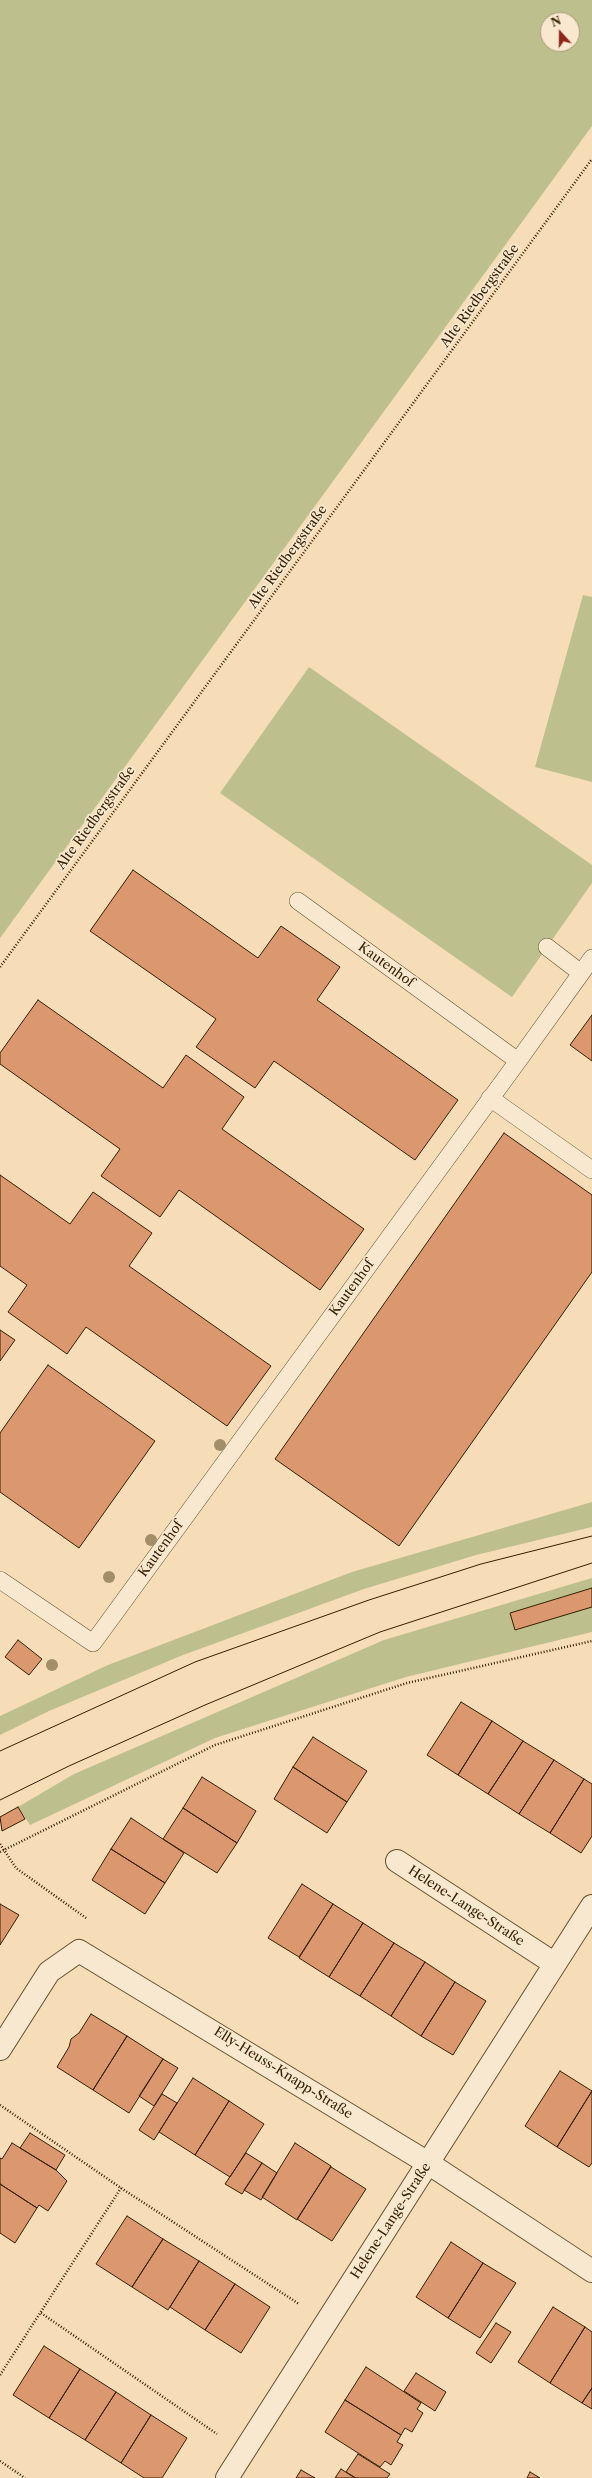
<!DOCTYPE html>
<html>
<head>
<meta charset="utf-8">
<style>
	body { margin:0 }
	#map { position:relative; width:592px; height:2478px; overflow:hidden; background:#f6dcb7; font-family:"Libre Caslon Text",serif }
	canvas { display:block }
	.north { position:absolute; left:540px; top:12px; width:40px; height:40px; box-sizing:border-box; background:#f9e8d0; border:1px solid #ab987d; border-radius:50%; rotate:339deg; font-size:11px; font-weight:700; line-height:16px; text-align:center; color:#362001 }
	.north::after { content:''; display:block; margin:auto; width:14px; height:18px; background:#8f2418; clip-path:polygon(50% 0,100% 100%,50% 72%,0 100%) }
</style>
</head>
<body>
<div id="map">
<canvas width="592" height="2478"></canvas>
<div class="north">N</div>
</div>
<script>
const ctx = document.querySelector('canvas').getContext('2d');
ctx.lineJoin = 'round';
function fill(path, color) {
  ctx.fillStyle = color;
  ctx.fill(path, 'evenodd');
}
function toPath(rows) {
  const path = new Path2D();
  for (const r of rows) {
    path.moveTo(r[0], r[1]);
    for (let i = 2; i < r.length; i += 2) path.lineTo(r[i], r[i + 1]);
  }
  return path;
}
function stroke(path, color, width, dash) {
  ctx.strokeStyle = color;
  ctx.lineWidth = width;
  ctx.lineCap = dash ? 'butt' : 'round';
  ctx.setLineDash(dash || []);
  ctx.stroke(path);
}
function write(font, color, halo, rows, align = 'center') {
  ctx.font = font + ' "Libre Caslon Text",serif';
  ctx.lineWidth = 3.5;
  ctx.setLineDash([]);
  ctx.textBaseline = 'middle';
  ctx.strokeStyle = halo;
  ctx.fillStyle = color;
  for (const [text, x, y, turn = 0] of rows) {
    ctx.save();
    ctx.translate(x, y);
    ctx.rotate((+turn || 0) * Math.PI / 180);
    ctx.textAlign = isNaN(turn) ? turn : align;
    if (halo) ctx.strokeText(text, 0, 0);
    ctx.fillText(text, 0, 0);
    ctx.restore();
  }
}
const green = toPath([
	[0,0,592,0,592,126,0,938],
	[548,20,572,20,572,44,548,44],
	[583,595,592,597,592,782,535,767],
	[309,667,592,865,592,883,512,997,220,793],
	[592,1502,592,1527,476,1555,364,1589,183,1655,49,1711,0,1735,0,1716,108,1665,352,1572],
	[592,1578,592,1632,406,1677,215,1738,30,1825,18,1807,74,1774,384,1640]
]);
const building = toPath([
	[133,870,258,958,281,926,340,967,317,1000,458,1100,415,1160,274,1061,255,1088,196,1047,216,1019,90,931,133,870],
	[38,1000,163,1088,186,1055,244,1097,222,1129,364,1229,320,1290,179,1190,160,1217,101,1176,120,1149,0,1064,0,1053,38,1000],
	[592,1015,592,1061,570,1045,592,1015],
	[504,1133,592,1195,592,1272,399,1546,275,1459,504,1133],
	[0,1175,70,1224,93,1192,152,1233,129,1266,271,1366,227,1426,86,1327,67,1354,8,1312,27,1285,0,1266,0,1175],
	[0,1330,15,1340,0,1361,0,1330],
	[48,1365,155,1441,79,1548,0,1492,0,1433,48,1365],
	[592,1588,592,1607,515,1630,510,1613,592,1588],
	[18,1640,42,1659,29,1675,5,1657,18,1640],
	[461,1702,492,1721,458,1775,427,1755,461,1702],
	[492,1721,523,1741,488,1794,458,1775,492,1721],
	[313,1737,367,1771,347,1802,293,1767,313,1737],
	[523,1741,554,1760,519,1814,488,1794,523,1741],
	[554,1760,584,1779,550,1833,519,1814,554,1760],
	[293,1767,347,1802,327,1833,274,1799,293,1767],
	[202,1777,256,1811,237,1843,183,1808,202,1777],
	[584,1779,592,1784,592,1836,581,1853,550,1833,584,1779],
	[18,1807,25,1819,2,1831,0,1817,18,1807],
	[183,1808,237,1843,217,1873,163,1839,183,1808],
	[131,1818,184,1853,165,1883,111,1849,131,1818],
	[111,1849,165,1883,145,1914,92,1880,111,1849],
	[302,1884,333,1904,299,1957,268,1938,302,1884],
	[0,1904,19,1915,0,1945,0,1904],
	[333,1904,363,1923,329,1977,299,1958,333,1904],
	[363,1923,394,1943,360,1996,329,1977,363,1923],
	[394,1943,425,1962,391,2016,360,1996,394,1943],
	[425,1962,455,1982,421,2036,391,2016,425,1962],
	[455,1982,486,2001,453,2055,421,2036,455,1982],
	[91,2014,127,2036,93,2090,57,2067,69,2047,71,2039,79,2033,91,2014],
	[127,2036,163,2059,129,2113,93,2090,127,2036],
	[163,2059,178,2068,154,2106,139,2096,163,2059],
	[560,2071,592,2091,557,2147,525,2126,560,2071],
	[193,2078,229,2101,195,2155,159,2132,193,2078],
	[592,2091,592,2163,589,2167,557,2147,592,2091],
	[162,2094,177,2103,154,2140,139,2130,162,2094],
	[229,2101,264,2124,230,2177,195,2155,229,2101],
	[30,2133,65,2155,56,2170,20,2148,30,2133],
	[12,2143,56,2170,67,2181,48,2211,39,2205,37,2208,0,2184,0,2158,2,2159,12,2143],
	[295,2143,331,2166,297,2220,262,2197,295,2143],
	[246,2153,262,2163,242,2194,225,2184,246,2153],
	[262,2163,277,2173,261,2200,244,2190,262,2163],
	[331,2167,366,2189,332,2241,297,2219,331,2167],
	[0,2184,37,2208,15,2243,0,2233,0,2184],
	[127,2216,163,2239,132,2287,96,2264,127,2216],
	[163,2239,199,2261,168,2310,132,2287,163,2239],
	[451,2242,483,2263,448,2318,416,2297,451,2242],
	[199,2261,235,2284,205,2330,170,2307,199,2261],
	[483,2263,516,2283,480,2338,448,2318,483,2263],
	[235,2284,270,2307,241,2353,205,2330,235,2284],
	[553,2307,585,2327,550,2383,518,2362,553,2307],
	[496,2323,511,2332,491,2363,476,2353,496,2323],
	[585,2327,592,2332,592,2388,582,2403,550,2383,585,2327],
	[44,2346,80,2369,49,2418,13,2395,44,2346],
	[366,2367,421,2403,417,2409,423,2413,412,2432,405,2428,401,2435,345,2400,366,2367],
	[80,2369,116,2392,85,2440,49,2418,80,2369],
	[416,2373,446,2392,435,2411,404,2391,416,2373],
	[592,2388,592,2409,582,2403,592,2388],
	[116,2392,151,2415,121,2463,85,2440,116,2392],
	[345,2400,401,2435,397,2442,403,2445,391,2465,385,2461,380,2467,325,2432,345,2400],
	[151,2415,187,2438,162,2478,144,2478,121,2463,151,2415],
	[358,2454,390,2474,387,2478,356,2478,346,2472,358,2454],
	[341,2469,355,2478,335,2478,341,2469],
	[301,2470,315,2478,296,2478,301,2470],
	[530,2472,540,2478,527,2478,530,2472]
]);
const path = toPath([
	[0,967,592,159],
	[0,1844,16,1868,86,1918],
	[0,1852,215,1745,407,1683,592,1641],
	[0,2105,121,2188,299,2304],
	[41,2313,217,2434],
	[0,2375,121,2188],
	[0,2461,25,2478]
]);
const service = toPath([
	[547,947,581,973],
	[518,1061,592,958],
	[490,1098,592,1170],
	[0,1580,93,1643,518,1061,298,901]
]);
const minor = toPath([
	[397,1861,555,1964],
	[0,2049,49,1972,79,1951,428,2163,592,2271],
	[227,2478,592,1906]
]);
const tram = toPath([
	[0,1751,195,1662,369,1600,481,1564,592,1536],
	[0,1800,69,1766,205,1705,380,1632,592,1563]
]);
const trees = [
	[220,1445],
	[151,1540],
	[109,1577],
	[52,1665]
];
const streetNames = [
	["Alte Riedbergstraße",480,296,-54],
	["Alte Riedbergstraße",288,557,-54],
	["Alte Riedbergstraße",96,818,-54],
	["Kautenhof",386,965,36],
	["Kautenhof",352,1288,-54],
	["Kautenhof",161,1549,-54],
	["Helene-Lange-Straße",466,1906,33],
	["Elly-Heuss-Knapp-Straße",283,2073,32],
	["Helene-Lange-Straße",391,2221,-57]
];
fill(green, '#bdc08d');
fill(building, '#db976d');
stroke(building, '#362001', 1);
stroke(service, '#664f2e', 18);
stroke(minor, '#664f2e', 24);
stroke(path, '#362001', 2.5, [1, 2]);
stroke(service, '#f9e8d0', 17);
stroke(minor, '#f9e8d0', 22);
stroke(tram, '#362001', 1);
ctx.fillStyle = '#a28f6a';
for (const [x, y] of trees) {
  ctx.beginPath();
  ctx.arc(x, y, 6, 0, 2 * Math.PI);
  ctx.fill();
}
write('13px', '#362001', '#f9e8d0', streetNames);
</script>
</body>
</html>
